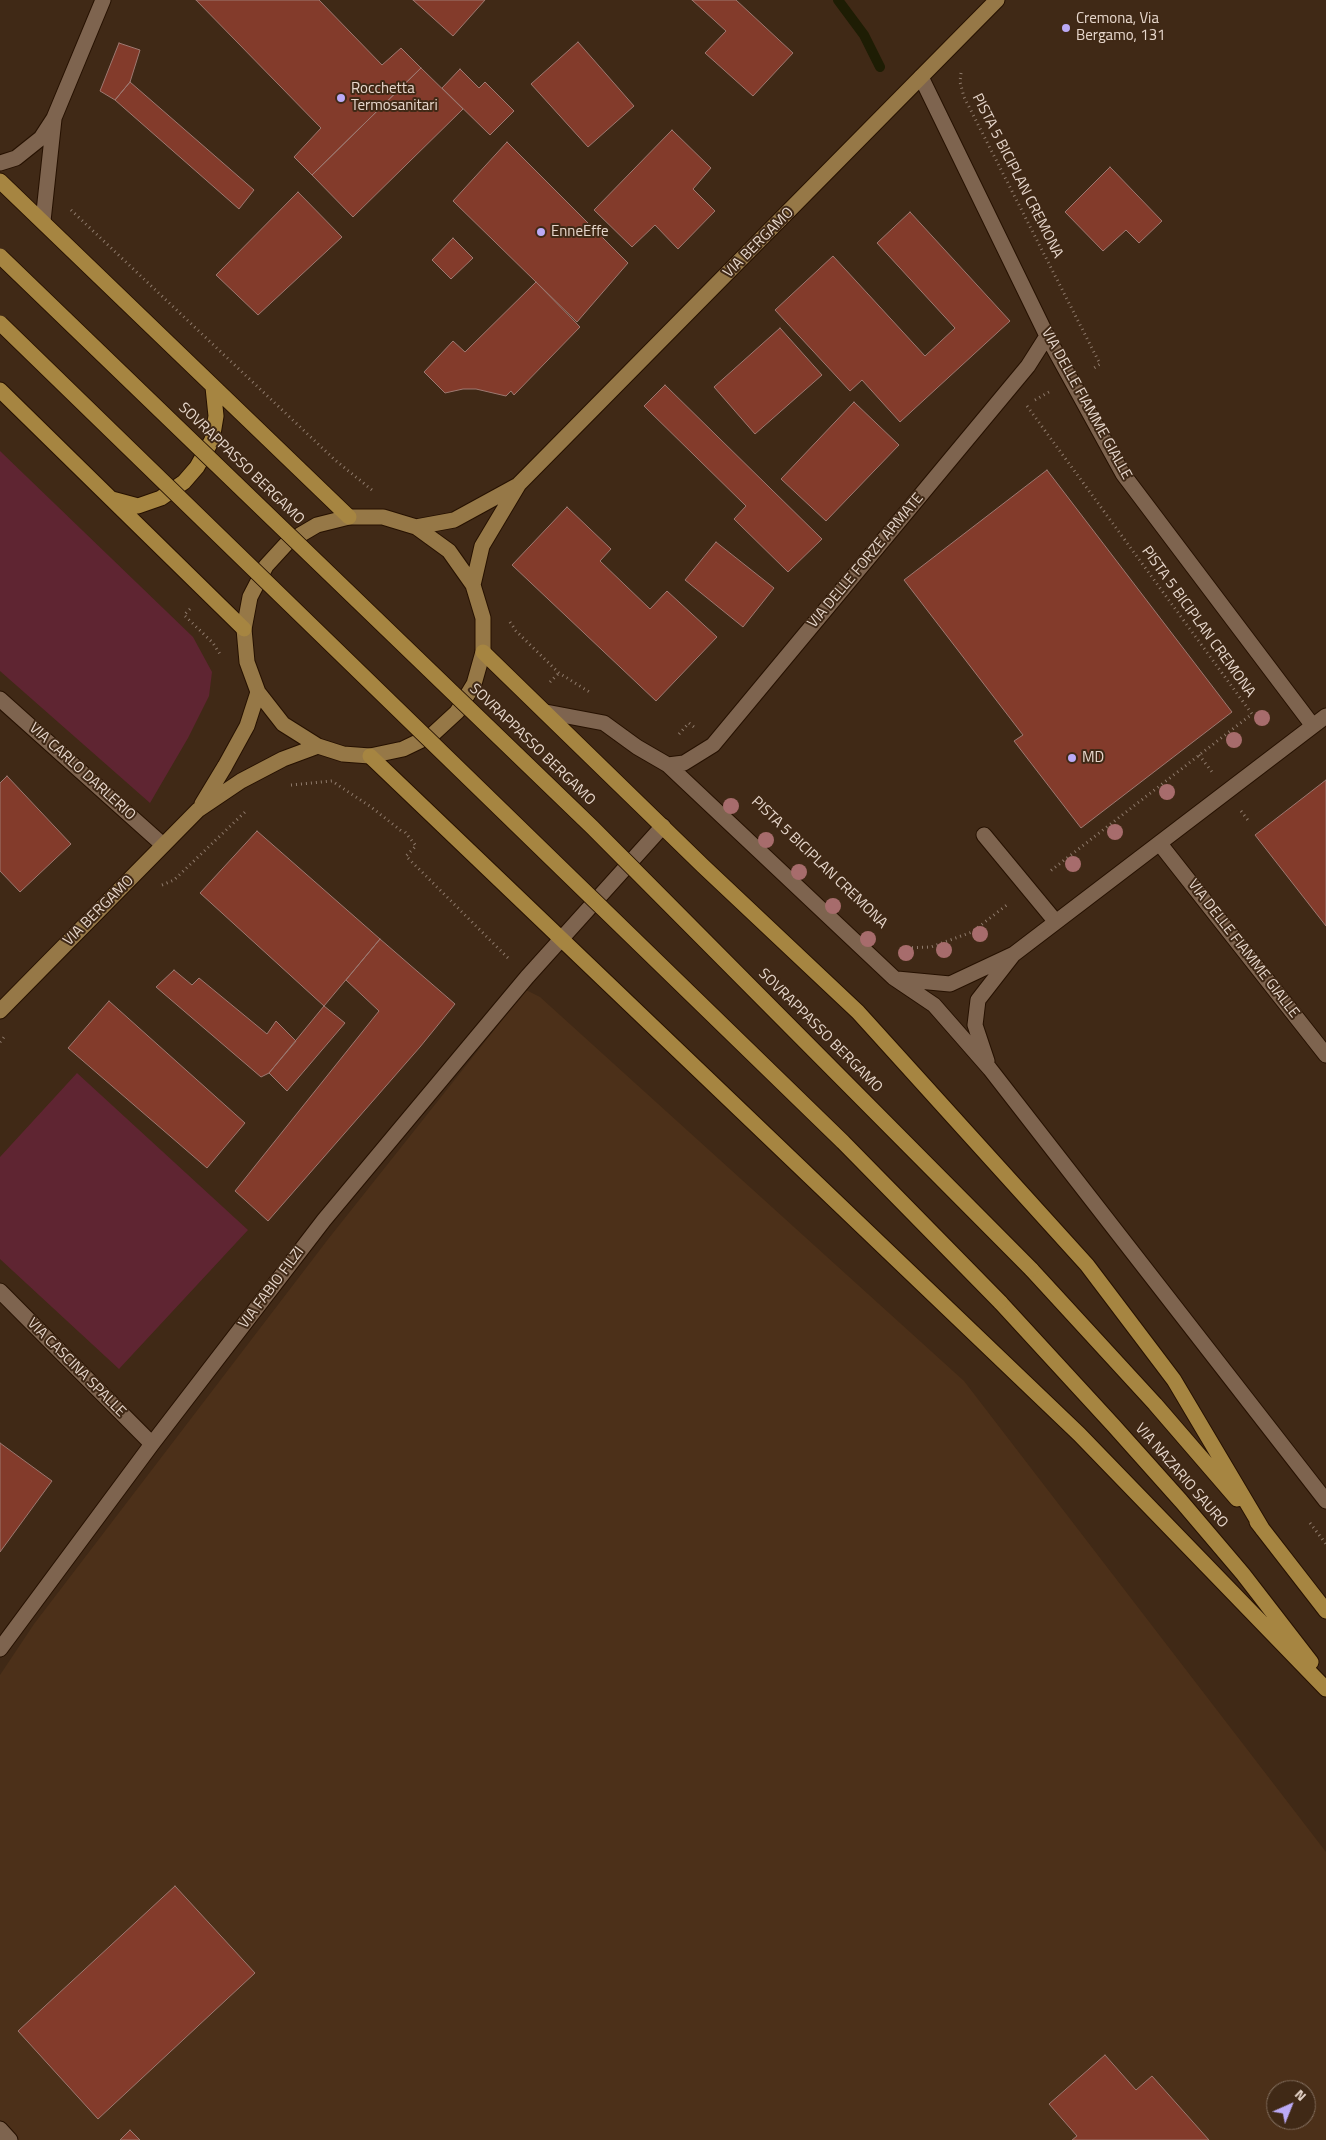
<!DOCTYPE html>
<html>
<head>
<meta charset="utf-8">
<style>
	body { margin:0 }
	#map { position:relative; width:1326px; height:2140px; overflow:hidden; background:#402916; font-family:"Titillium Web",sans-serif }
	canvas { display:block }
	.north { position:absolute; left:1266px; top:2080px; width:50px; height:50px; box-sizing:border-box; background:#402916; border:1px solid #836f5f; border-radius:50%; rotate:44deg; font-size:14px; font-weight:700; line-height:20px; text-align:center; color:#e7d7cc }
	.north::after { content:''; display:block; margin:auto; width:18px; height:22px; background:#bbaaf6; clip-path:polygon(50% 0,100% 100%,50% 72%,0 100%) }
</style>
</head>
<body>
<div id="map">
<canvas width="1326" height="2140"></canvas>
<div class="north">N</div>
</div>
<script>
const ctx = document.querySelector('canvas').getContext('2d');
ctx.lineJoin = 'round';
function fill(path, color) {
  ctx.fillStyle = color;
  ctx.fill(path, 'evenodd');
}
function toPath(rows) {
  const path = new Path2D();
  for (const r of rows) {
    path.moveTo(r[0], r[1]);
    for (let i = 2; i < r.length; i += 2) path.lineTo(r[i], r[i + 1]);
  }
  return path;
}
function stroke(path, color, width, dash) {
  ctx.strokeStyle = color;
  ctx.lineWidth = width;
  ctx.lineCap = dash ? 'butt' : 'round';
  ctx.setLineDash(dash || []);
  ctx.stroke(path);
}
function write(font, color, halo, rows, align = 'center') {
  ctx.font = font + ' "Titillium Web",sans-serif';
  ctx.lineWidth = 4;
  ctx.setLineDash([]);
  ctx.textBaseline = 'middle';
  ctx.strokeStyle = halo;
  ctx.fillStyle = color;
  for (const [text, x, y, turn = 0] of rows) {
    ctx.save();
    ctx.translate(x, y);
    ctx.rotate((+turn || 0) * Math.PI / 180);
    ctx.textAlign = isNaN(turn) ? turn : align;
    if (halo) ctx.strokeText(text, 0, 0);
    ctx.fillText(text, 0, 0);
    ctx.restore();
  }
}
const built = toPath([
	[526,990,540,997,964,1381,1326,1852,1326,2140,0,2140,0,1675,34,1624,329,1238],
	[1276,2090,1306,2090,1306,2120,1276,2120]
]);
const green = toPath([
	[0,451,193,637,212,672,209,696,188,738,150,803,0,671],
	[77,1073,248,1230,119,1369,0,1259,0,1157]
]);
const stream = toPath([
	[838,0,864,35,880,67]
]);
const building = toPath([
	[196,0,319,0,382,65,401,48,421,68,312,175,294,157,321,128,196,0],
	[413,0,485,0,453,36,413,0],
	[692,0,736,0,793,53,753,96,705,53,726,31,692,0],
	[578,42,634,106,588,147,531,84,578,42],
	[119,43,140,50,130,82,115,100,100,91,119,43],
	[421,68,463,109,353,217,312,175,421,68],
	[460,69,479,88,485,82,514,111,490,135,442,88,460,69],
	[130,82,254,190,239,209,115,100,130,82],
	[672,130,711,168,693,189,715,211,678,249,655,225,632,247,594,210,672,130],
	[507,142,628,263,577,322,453,201,507,142],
	[1110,167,1162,221,1139,243,1126,230,1103,251,1065,212,1110,167],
	[298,192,342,237,258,315,216,275,298,192],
	[910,212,1010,321,900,422,862,380,850,391,775,310,833,256,925,356,955,328,877,243,910,212],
	[453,238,473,258,451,279,432,260,453,238],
	[536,282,580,327,514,395,511,391,506,396,476,389,463,389,445,393,424,372,453,341,465,352,536,282],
	[780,328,822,375,755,434,714,387,780,328],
	[665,385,822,539,788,572,734,519,746,506,644,406,665,385],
	[854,402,899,445,826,521,781,479,854,402],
	[1047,470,1232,712,1081,828,1014,741,1023,735,904,580,1047,470],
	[567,507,611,549,600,561,650,609,667,591,717,637,656,701,512,565,567,507],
	[716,542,774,588,743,627,685,580,716,542],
	[7,776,71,844,20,892,0,871,0,783,7,776],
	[1326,780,1326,926,1255,835,1326,780],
	[257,831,380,939,324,1006,200,893,257,831],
	[380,939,455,1004,420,1047,268,1221,235,1191,379,1011,346,980,380,939],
	[174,970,192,985,199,978,267,1034,276,1021,296,1041,269,1073,261,1077,156,987,174,970],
	[109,1001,245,1123,207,1168,68,1048,109,1001],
	[324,1006,345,1023,287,1091,269,1073,324,1006],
	[0,1443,52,1481,0,1552,0,1443],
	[175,1886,255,1973,98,2119,18,2031,175,1886],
	[1105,2055,1136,2090,1152,2076,1209,2140,1072,2140,1077,2136,1049,2104,1105,2055],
	[130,2130,140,2140,120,2140,130,2130]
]);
const path = toPath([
	[961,73,960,82,964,97,1100,364,1094,368],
	[71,210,335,460,372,490],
	[1035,400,1049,392],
	[1027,406,1252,714,1049,872],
	[190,609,184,615,213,643,220,654],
	[510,622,516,631,559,673,591,693],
	[550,682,559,673],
	[679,734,689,723,694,727],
	[1199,755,1212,772],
	[291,785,332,781,371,807,404,833],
	[1241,811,1250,823],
	[405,832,416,846,406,856,509,959],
	[162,885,174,880,245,812],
	[902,948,931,947,972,932,1008,904],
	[0,1042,5,1036],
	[1310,1523,1326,1544]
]);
const minor = toPath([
	[921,77,1047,336,1123,474,1313,726],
	[0,163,16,158,41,138,54,118,103,0],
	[43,221,54,119],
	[0,699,163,845],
	[546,712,604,723,637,747,668,765,894,978,934,1005,990,1069,1326,1501],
	[668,765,684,763,713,745,1028,366,1047,336],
	[984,835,1056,922],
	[1160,844,1326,1055],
	[897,979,950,984,1014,954,1326,716],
	[987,1061,975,1025,978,1000,1013,955],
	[0,1291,152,1444],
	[0,1649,152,1444,324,1220,527,977,663,826],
	[0,2129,10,2140]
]);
const major = toPath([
	[416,527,454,520,518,485],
	[473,585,449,551,416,527,383,517,349,517,317,525,288,542,266,566,250,597,244,629,247,662,258,692,283,724,318,746,343,754,370,756,403,749,432,735,457,712,474,684,483,652,483,618,473,585,482,546,519,484,997,0],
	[202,804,225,766,247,726,258,692],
	[0,1011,198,810,241,781,283,759,318,746]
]);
const highway = toPath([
	[0,181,349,517],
	[0,390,244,629],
	[112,499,138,506,161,498,184,482,197,467,212,440,216,416,213,387],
	[483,652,703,866,858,1012,1087,1265,1174,1380,1263,1530],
	[370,756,1079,1434,1326,1689],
	[1031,1269,1155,1404,1237,1499],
	[1000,1302,1114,1426,1181,1501,1243,1574,1311,1662],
	[1257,1522,1326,1611]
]);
const highwayBridge = toPath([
	[0,256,592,827,1031,1269],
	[0,323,843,1142,1000,1302]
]);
const trees = [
	[1262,718],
	[1234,740],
	[1167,792],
	[731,806],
	[1115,832],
	[766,840],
	[1073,864],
	[799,872],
	[833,906],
	[980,934],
	[868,939],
	[944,950],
	[906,953]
];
const markers = [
	[1066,28,5,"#bbaaf6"],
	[341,98,5,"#bbaaf6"],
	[541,232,5,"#bbaaf6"],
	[1072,758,5,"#bbaaf6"]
];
const poiNames = [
	["Cremona, Via",1076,19],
	["Bergamo, 131",1076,36],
	["Rocchetta",351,89],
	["Termosanitari",351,106],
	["EnneEffe",551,232],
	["MD",1082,758]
];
const streetNames = [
	["PISTA 5 BICIPLAN CREMONA",1017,176,63],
	["VIA BERGAMO",759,243,-45],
	["VIA DELLE FIAMME GIALLE",1086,404,61],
	["SOVRAPPASSO BERGAMO",241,464,44],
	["VIA DELLE FORZE ARMATE",866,561,-50],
	["PISTA 5 BICIPLAN CREMONA",1198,622,54],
	["SOVRAPPASSO BERGAMO",532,745,44],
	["VIA CARLO DARLERIO",82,772,42],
	["PISTA 5 BICIPLAN CREMONA",819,863,44],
	["VIA BERGAMO",99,911,-45],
	["VIA DELLE FIAMME GIALLE",1243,949,52],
	["SOVRAPPASSO BERGAMO",820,1031,45],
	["VIA FABIO FILZI",272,1288,-53],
	["VIA CASCINA SPALLE",76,1368,45],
	["VIA NAZARIO SAURO",1181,1476,49]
];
fill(built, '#4c3019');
fill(green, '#5f2532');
stroke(stream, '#1e1d04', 10);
fill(building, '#833b2b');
stroke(building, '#9d7971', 1);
stroke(minor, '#261101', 17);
stroke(major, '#261101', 17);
stroke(highway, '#261101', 17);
stroke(path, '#8f7b6c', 3, [1, 4]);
stroke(minor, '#7e644f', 15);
stroke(major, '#967847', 15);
stroke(highway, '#a68541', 15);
stroke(highwayBridge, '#261101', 17, []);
stroke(highwayBridge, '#a68541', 15);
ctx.fillStyle = '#a76c6c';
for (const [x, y] of trees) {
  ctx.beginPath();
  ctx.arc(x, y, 8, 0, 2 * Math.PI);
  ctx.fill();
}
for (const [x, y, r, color] of markers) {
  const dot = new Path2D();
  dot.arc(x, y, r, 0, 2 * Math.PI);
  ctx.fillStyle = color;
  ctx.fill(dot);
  stroke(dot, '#402916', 2);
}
write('15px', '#e7d7cc', '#402916', poiNames, 'left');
write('15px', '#e7d7cc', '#402916', streetNames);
</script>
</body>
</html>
